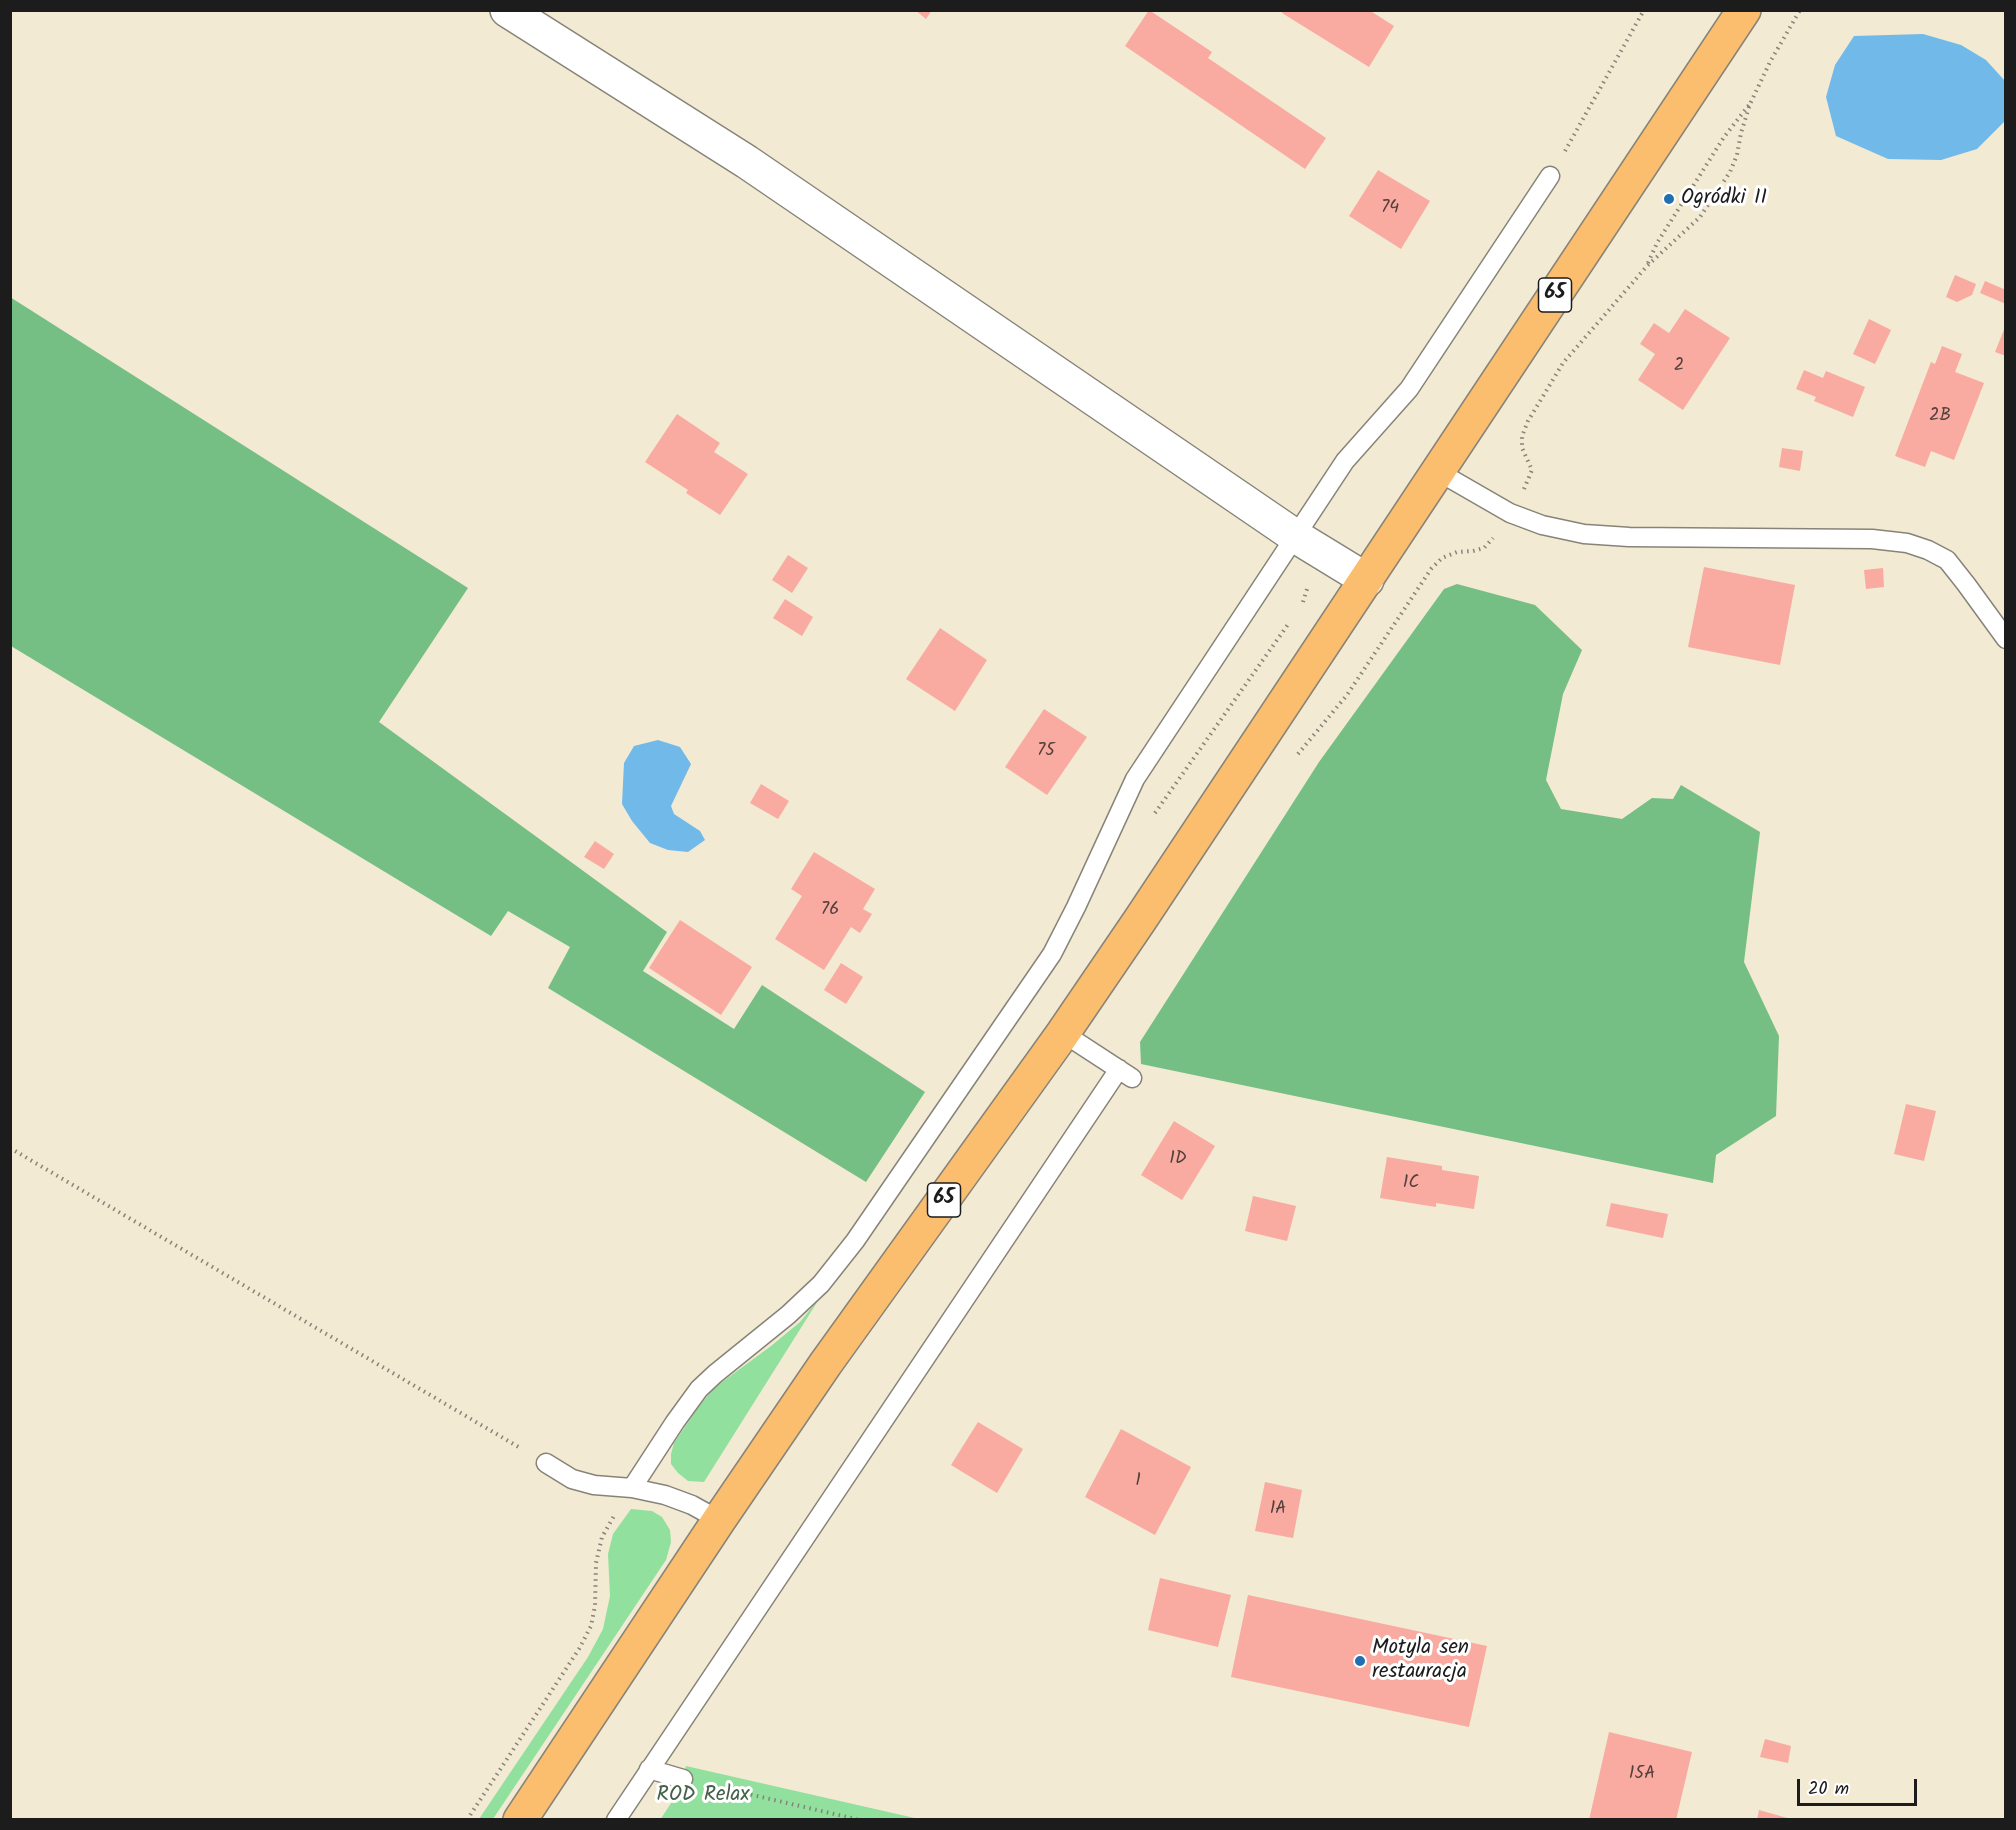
<!DOCTYPE html>
<html>
<head>
<meta charset="utf-8">
<style>
	body { margin:0 }
	#map { position:relative; width:2016px; height:1830px; overflow:hidden; background:#f2ead3; font-family:Kalam,sans-serif }
	canvas { display:block }
	.frame { position:absolute; inset:0; border:12px solid #1c1c1c; pointer-events:none }
	.scale { position:absolute; left:1797px; top:1779px; width:120px; height:27px; box-sizing:border-box; border:3px solid #1c1c1c; border-top:0; padding-left:8px; font-size:18px; line-height:21px; white-space:nowrap; color:#1c1c1c; -webkit-text-stroke:4px #fff; paint-order:stroke }
</style>
</head>
<body>
<div id="map">
<canvas width="2016" height="1830"></canvas>
<div class="frame"></div>
<div class="scale">20 m</div>
</div>
<script>
const ctx = document.querySelector('canvas').getContext('2d');
ctx.lineJoin = 'round';
function fill(path, color) {
  ctx.fillStyle = color;
  ctx.fill(path, 'evenodd');
}
function toPath(rows) {
  const path = new Path2D();
  for (const r of rows) {
    path.moveTo(r[0], r[1]);
    for (let i = 2; i < r.length; i += 2) path.lineTo(r[i], r[i + 1]);
  }
  return path;
}
function stroke(path, color, width, dash) {
  ctx.strokeStyle = color;
  ctx.lineWidth = width;
  ctx.lineCap = dash ? 'butt' : 'round';
  ctx.setLineDash(dash || []);
  ctx.stroke(path);
}
function write(font, color, halo, rows, align = 'center') {
  ctx.font = font + ' Kalam,sans-serif';
  ctx.lineWidth = 6;
  ctx.setLineDash([]);
  ctx.textBaseline = 'middle';
  ctx.strokeStyle = halo;
  ctx.fillStyle = color;
  for (const [text, x, y, turn = 0] of rows) {
    ctx.save();
    ctx.translate(x, y);
    ctx.rotate((+turn || 0) * Math.PI / 180);
    ctx.textAlign = isNaN(turn) ? turn : align;
    if (halo) ctx.strokeText(text, 0, 0);
    ctx.fillText(text, 0, 0);
    ctx.restore();
  }
}
const green = toPath([
	[821,1296,704,1482,688,1481,678,1473,671,1464,671,1454,674,1443,700,1405,714,1388,771,1346,800,1322],
	[631,1509,652,1511,662,1517,670,1530,671,1542,666,1560,493,1819,479,1819,588,1657,603,1629,610,1596,608,1554,613,1534],
	[686,1766,919,1819,660,1820,679,1791]
]);
const forest = toPath([
	[10,297,468,588,379,722,667,932,643,971,734,1029,762,985,925,1092,866,1182,548,988,570,947,508,911,491,936,11,646],
	[1457,584,1535,605,1582,650,1563,694,1546,780,1561,809,1622,819,1652,798,1673,799,1681,785,1760,832,1744,962,1779,1036,1776,1116,1716,1155,1713,1183,1141,1064,1140,1042,1319,762,1444,589]
]);
const water = toPath([
	[1923,34,1961,45,1986,60,2005,81,2005,121,1977,149,1941,160,1888,159,1836,136,1826,97,1835,65,1854,36],
	[658,740,680,747,691,764,671,806,674,814,700,831,705,840,688,852,668,850,650,843,632,821,622,804,624,763,634,746]
]);
const building = toPath([
	[915,10,932,10,926,19],
	[1149,10,1212,52,1208,58,1326,138,1305,169,1125,46],
	[1284,10,1369,10,1394,26,1369,67,1282,13],
	[1378,170,1430,201,1401,249,1349,216],
	[1955,275,1976,284,1972,295,1957,302,1946,297],
	[1985,281,2006,290,2006,304,1980,293],
	[1685,309,1730,338,1683,410,1638,380,1655,354,1640,344,1654,323,1669,333],
	[1869,319,1891,330,1875,364,1853,354],
	[2005,327,2006,327,2006,356,1995,352],
	[1942,346,1962,354,1955,372,1984,383,1954,460,1931,451,1925,467,1895,456,1931,362,1935,364],
	[1804,370,1823,378,1826,371,1865,387,1853,417,1814,401,1816,397,1796,389],
	[677,414,720,443,714,452,748,474,720,515,686,493,688,490,645,462],
	[1782,448,1803,451,1800,471,1779,467],
	[788,555,808,568,792,593,772,580],
	[1704,567,1795,585,1780,665,1688,647],
	[1883,568,1884,587,1866,589,1864,570],
	[785,599,813,617,802,636,773,618],
	[940,628,987,660,955,711,906,679],
	[1044,709,1087,737,1047,795,1005,767],
	[761,784,789,801,778,819,750,803],
	[595,841,614,854,604,869,584,857],
	[814,852,875,889,863,909,872,914,860,933,851,927,824,970,775,939,802,896,791,889],
	[680,920,752,967,721,1015,649,968],
	[841,963,863,977,846,1004,824,990],
	[1906,1104,1936,1111,1924,1161,1894,1154],
	[1174,1121,1215,1146,1182,1200,1141,1175],
	[1387,1157,1442,1166,1442,1170,1479,1176,1474,1209,1436,1203,1436,1207,1380,1198],
	[1253,1196,1296,1206,1287,1241,1245,1231],
	[1611,1203,1668,1214,1663,1238,1606,1226],
	[978,1422,1023,1449,997,1493,951,1465],
	[1121,1429,1191,1467,1155,1535,1085,1497],
	[1265,1482,1302,1490,1293,1538,1255,1531],
	[1160,1578,1231,1595,1218,1647,1148,1630],
	[1248,1595,1487,1646,1469,1727,1231,1677],
	[1609,1732,1692,1752,1676,1820,1589,1820],
	[1765,1739,1791,1746,1788,1763,1760,1757],
	[1759,1810,1791,1819,1791,1820,1757,1820]
]);
const path = toPath([
	[1565,151,1644,10],
	[1648,263,1657,243,1724,137,1749,105],
	[1524,489,1532,470,1522,448,1522,436,1528,421,1563,363,1647,266,1700,217,1730,172,1737,155,1741,133,1750,104,1770,62,1800,10],
	[1303,602,1308,586],
	[1298,754,1347,695,1431,569,1442,558,1457,552,1473,551,1484,548,1493,538],
	[1155,813,1289,623],
	[10,1148,522,1449],
	[710,1785,860,1820],
	[467,1820,579,1649,591,1626,595,1606,596,1563,602,1537,614,1516]
]);
const lane = toPath([
	[1437,471,1510,513,1542,525,1584,534,1629,537,1872,539,1907,543,1928,550,1947,560,1966,584,2006,639],
	[1063,1033,1132,1078],
	[546,1463,572,1479,594,1485,632,1488,665,1495,692,1505,719,1520],
	[632,1488,675,1422,699,1389,715,1374,788,1315,821,1284,855,1241,1052,954,1076,907,1135,779,1345,461,1409,389,1550,176],
	[649,1769,683,1779],
	[616,1820,1119,1069]
]);
const street = toPath([
	[507,10,747,162,1295,536,1367,580]
]);
const primary = toPath([
	[520,1820,719,1520,826,1363,1063,1033,1140,920,1744,10]
]);
const markers = [
	[1669,199,6,"#1f6fb2"],
	[1360,1661,6,"#1f6fb2"]
];
const numberNames = [
	["74",1390,209],
	["2",1679,367],
	["2B",1940,417],
	["75",1046,752],
	["76",830,911],
	["1D",1178,1160],
	["1C",1411,1184],
	["1",1138,1482],
	["1A",1278,1510],
	["15A",1642,1775]
];
const shields = [
	[1555,295,33],
	[944,1200,33]
];
const shieldNames = [
	["65",1555,295],
	["65",944,1200]
];
const poiNames = [
	["Ogródki II",1681,199],
	["Motyla sen",1372,1649],
	["restauracja",1372,1673]
];
const parkNames = [
	["ROD Relax",703,1796]
];
fill(green, '#92e09d');
fill(forest, '#75be84');
fill(water, '#71b9e9');
fill(building, '#f9aba1');
stroke(lane, '#878378', 21);
stroke(street, '#878378', 36);
stroke(primary, '#878378', 36);
stroke(path, '#878378', 4, [1.5, 4.5]);
stroke(lane, '#fff', 18);
stroke(street, '#fff', 33);
stroke(primary, '#fbbd6e', 33);
for (const [x, y, r, color] of markers) {
  const dot = new Path2D();
  dot.arc(x, y, r, 0, 2 * Math.PI);
  ctx.fillStyle = color;
  ctx.fill(dot);
  stroke(dot, '#fff', 2);
}
write('18px', '#53403d', null, numberNames);
for (const [x, y, w] of shields) {
  const box = new Path2D();
  box.roundRect(x - w / 2, y - 17, w, 34, 4.5);
  ctx.fillStyle = '#fff';
  ctx.fill(box);
  stroke(box, '#1c1c1c', 1.5);
}
write('bold 20px', '#1c1c1c', null, shieldNames);
write('21px', '#1c1c1c', '#fff', poiNames, 'left');
write('21px', '#456149', '#fff', parkNames);
</script>
</body>
</html>
